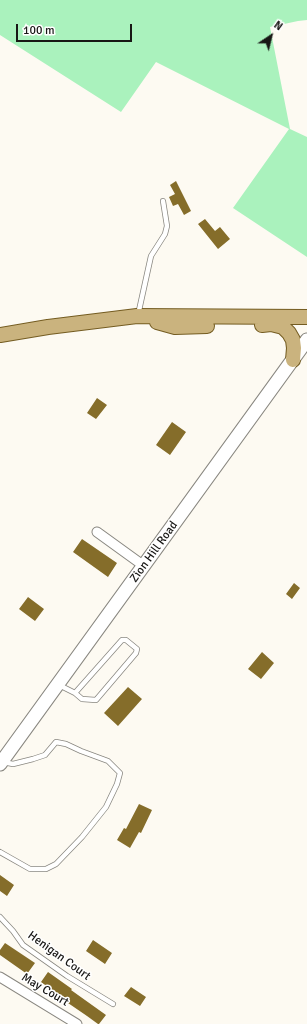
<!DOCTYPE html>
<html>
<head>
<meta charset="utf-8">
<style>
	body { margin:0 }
	#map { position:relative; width:307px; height:1024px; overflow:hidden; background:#fdfaf2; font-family:Signika,sans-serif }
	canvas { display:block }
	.north { position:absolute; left:251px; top:16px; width:40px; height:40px; -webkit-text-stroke:3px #fff; paint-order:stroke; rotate:35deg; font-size:11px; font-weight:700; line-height:16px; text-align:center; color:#181715 }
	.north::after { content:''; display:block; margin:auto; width:14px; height:18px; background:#181715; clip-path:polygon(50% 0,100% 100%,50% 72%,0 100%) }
	.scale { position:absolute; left:16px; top:24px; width:116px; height:18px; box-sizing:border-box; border:2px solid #181715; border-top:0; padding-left:5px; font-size:12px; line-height:14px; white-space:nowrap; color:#181715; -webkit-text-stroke:3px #fff; paint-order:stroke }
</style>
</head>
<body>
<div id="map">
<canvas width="307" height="1024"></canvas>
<div class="north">N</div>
<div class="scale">100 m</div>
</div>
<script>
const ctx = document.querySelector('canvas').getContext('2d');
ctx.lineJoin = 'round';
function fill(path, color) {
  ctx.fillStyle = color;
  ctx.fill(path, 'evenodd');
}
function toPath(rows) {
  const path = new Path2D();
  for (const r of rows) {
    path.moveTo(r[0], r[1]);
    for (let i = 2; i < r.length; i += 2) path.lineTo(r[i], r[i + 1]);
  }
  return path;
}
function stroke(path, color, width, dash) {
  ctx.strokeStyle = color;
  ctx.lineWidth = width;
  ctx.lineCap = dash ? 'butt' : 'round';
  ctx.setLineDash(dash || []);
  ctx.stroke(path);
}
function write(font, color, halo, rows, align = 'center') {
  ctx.font = font + ' Signika,sans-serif';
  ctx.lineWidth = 3;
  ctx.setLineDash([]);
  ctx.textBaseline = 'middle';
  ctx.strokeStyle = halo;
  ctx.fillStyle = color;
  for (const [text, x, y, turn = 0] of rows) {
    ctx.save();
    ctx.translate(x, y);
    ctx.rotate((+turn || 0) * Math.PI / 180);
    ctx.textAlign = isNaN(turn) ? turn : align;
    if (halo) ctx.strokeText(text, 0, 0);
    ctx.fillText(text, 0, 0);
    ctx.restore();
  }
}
const green = toPath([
	[0,0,307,0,307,20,298,21,270,27,290,129,307,137,307,257,233,208,289,129,156,62,121,112,0,35]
]);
const building = toPath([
	[176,181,191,211,184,215,178,204,173,206,169,197,175,194,170,185],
	[205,219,215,231,220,227,230,239,218,249,198,224],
	[97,398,107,405,96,419,87,413],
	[172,422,186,432,170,455,156,445],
	[82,539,117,563,108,577,73,552],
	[294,583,300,588,292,599,286,594],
	[28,597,44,609,35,621,19,609],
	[262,652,274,663,261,679,248,669],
	[128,687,142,699,118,726,104,713],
	[139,804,152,810,141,833,139,832,130,848,117,840,124,828,126,829],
	[0,875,14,885,7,896,0,891],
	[93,940,112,953,105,964,86,951],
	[5,943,35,963,27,974,0,955,0,950],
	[48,972,72,989,71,990,106,1015,99,1024,98,1024,87,1016,68,1003,69,1002,41,982],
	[131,987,146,997,140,1006,124,996]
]);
const lane = toPath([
	[138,315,151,256,165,234,167,226,163,201],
	[59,685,75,693,82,699,96,700,136,653,137,649,126,640,122,640,75,693],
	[0,852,30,869,46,869,56,864,82,837,106,807,117,784,120,773,108,761,81,751,66,744,56,742,45,755,33,759,13,764,3,762],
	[0,917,13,931,23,945,67,976,113,1004]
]);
const street = toPath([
	[97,532,144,566],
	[0,977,77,1024]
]);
const secondary = toPath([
	[0,764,307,340]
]);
const primary = toPath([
	[157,322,175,327,207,326],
	[262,325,271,324,283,327,289,333,293,340,294,348,293,360],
	[0,335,48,327,137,316,307,317]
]);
const streetNames = [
	["Zion Hill Road",154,552,-54],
	["Henigan Court",59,956,36],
	["May Court",45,990,31]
];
fill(green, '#aaf2bd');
fill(building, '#856d2a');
stroke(lane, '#898780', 6);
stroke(street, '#898780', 11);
stroke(secondary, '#898780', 15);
stroke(primary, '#745c21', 16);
stroke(lane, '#fff', 4.5);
stroke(street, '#fff', 9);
stroke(secondary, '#fff', 13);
stroke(primary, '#cab37e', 14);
write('12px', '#181715', '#fff', streetNames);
</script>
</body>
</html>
